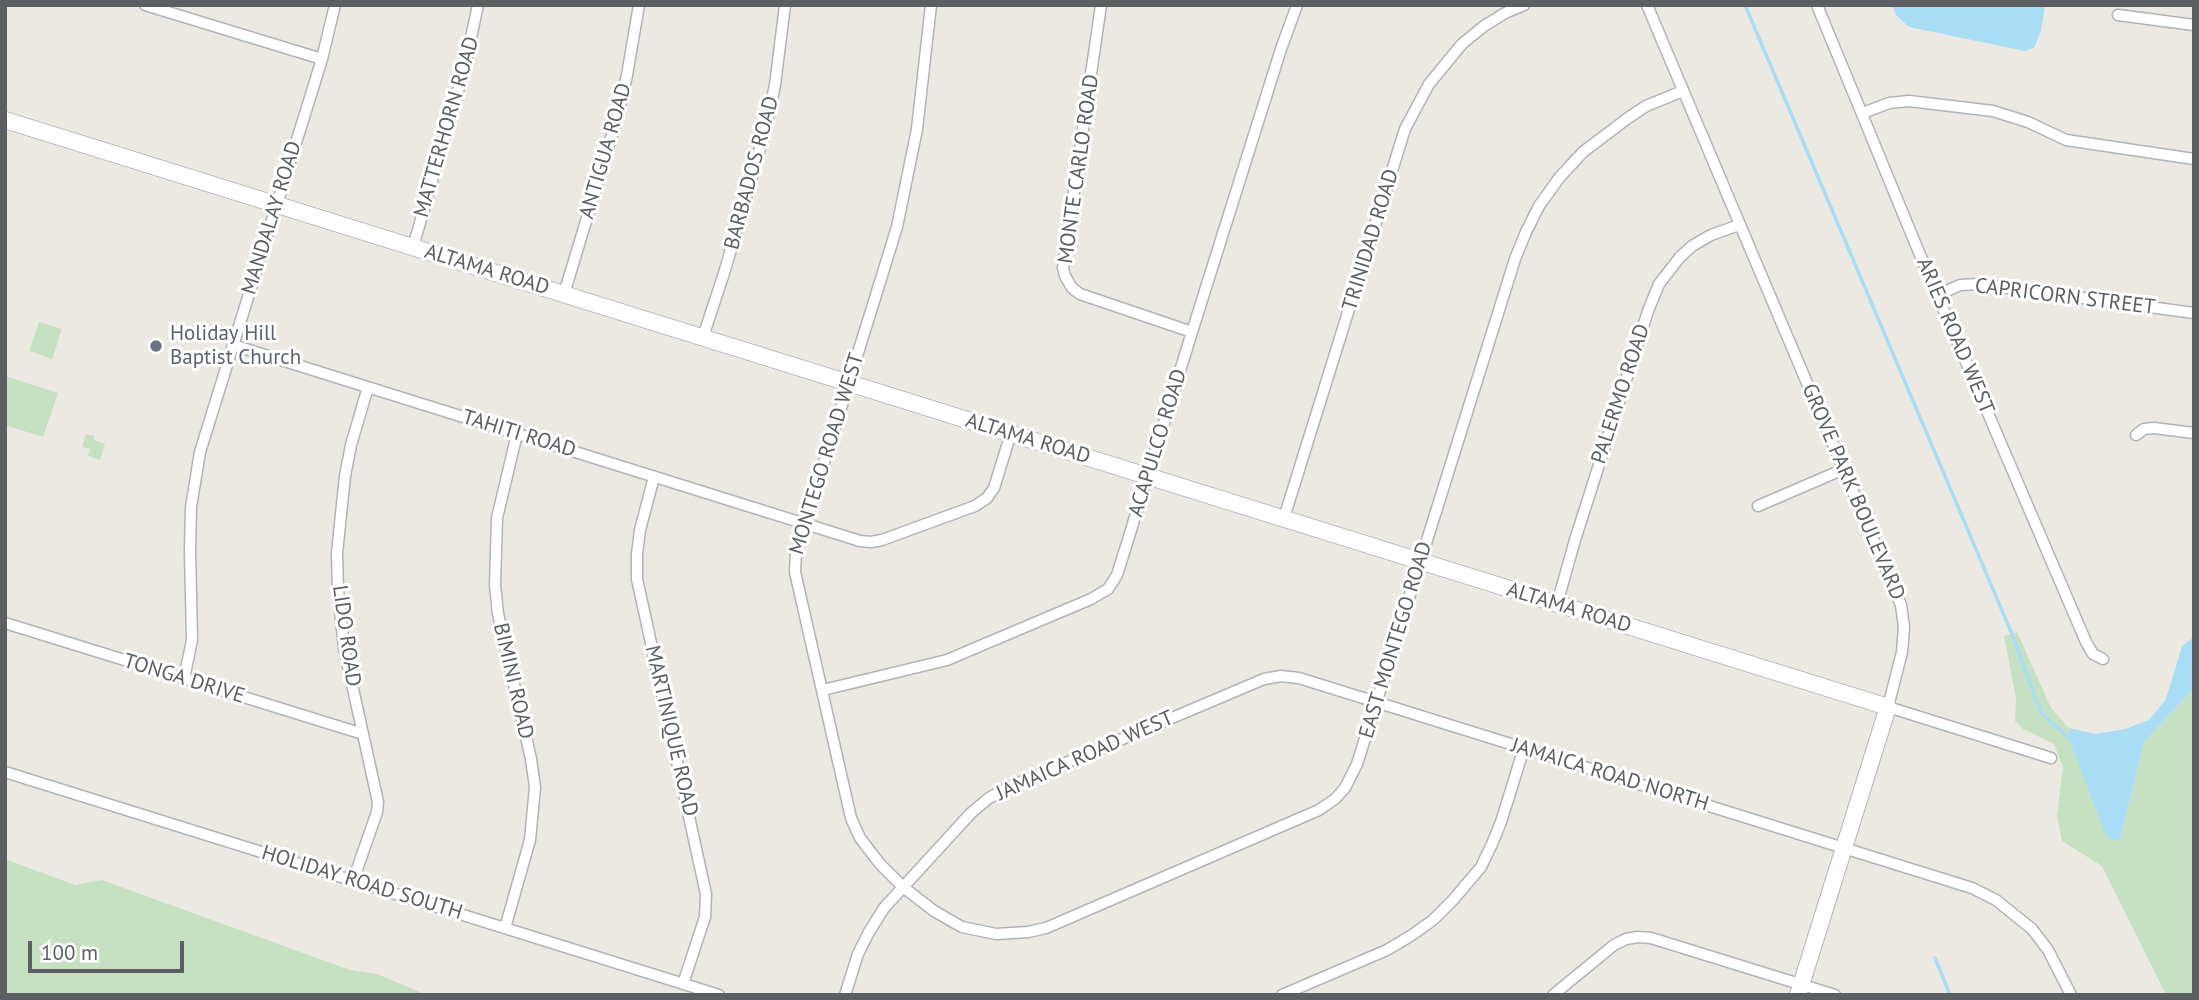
<!DOCTYPE html>
<html>
<head>
<meta charset="utf-8">
<style>
	body { margin:0 }
	#map { position:relative; width:2199px; height:1000px; overflow:hidden; background:#ece9e3; font-family:"PT Sans",sans-serif }
	canvas { display:block }
	.frame { position:absolute; inset:0; border:7px solid #5b5f62; pointer-events:none }
	.scale { position:absolute; left:28px; top:941px; width:156px; height:32px; box-sizing:border-box; border:4px solid #5b5f62; border-top:0; padding-left:9px; font-size:21px; line-height:24px; white-space:nowrap; color:#5b5f62; -webkit-text-stroke:5px #fff; paint-order:stroke }
</style>
</head>
<body>
<div id="map">
<canvas width="2199" height="1000"></canvas>
<div class="frame"></div>
<div class="scale">100 m</div>
</div>
<script>
const ctx = document.querySelector('canvas').getContext('2d');
ctx.lineJoin = 'round';
function fill(path, color) {
  ctx.fillStyle = color;
  ctx.fill(path, 'evenodd');
}
function toPath(rows) {
  const path = new Path2D();
  for (const r of rows) {
    path.moveTo(r[0], r[1]);
    for (let i = 2; i < r.length; i += 2) path.lineTo(r[i], r[i + 1]);
  }
  return path;
}
function stroke(path, color, width, dash) {
  ctx.strokeStyle = color;
  ctx.lineWidth = width;
  ctx.lineCap = dash ? 'butt' : 'round';
  ctx.setLineDash(dash || []);
  ctx.stroke(path);
}
function write(font, color, halo, rows, align = 'center') {
  ctx.font = font + ' "PT Sans",sans-serif';
  ctx.lineWidth = 6;
  ctx.setLineDash([]);
  ctx.textBaseline = 'middle';
  ctx.strokeStyle = halo;
  ctx.fillStyle = color;
  for (const [text, x, y, turn = 0] of rows) {
    ctx.save();
    ctx.translate(x, y);
    ctx.rotate((+turn || 0) * Math.PI / 180);
    ctx.textAlign = isNaN(turn) ? turn : align;
    if (halo) ctx.strokeText(text, 0, 0);
    ctx.fillText(text, 0, 0);
    ctx.restore();
  }
}
const green = toPath([
	[39,322,62,329,52,359,29,351],
	[5,376,58,393,43,437,5,425],
	[86,434,94,436,94,440,105,444,100,460,88,456,90,449,82,447],
	[2017,632,2051,708,2069,728,2069,738,2120,840,2144,742,2194,688,2194,995,2166,995,2102,866,2062,841,2057,816,2063,767,2054,744,2023,729,2015,721,2016,698,2004,636],
	[5,859,75,885,102,880,350,970,377,974,427,995,5,995]
]);
const water = toPath([
	[1892,5,2045,5,2041,31,2034,48,2025,51,1909,27,1896,15],
	[2194,637,2194,688,2144,742,2120,840,2112,840,2106,836,2069,738,2069,728,2095,734,2125,729,2149,720,2166,699,2182,646]
]);
const stream = toPath([
	[1745,5,2012,634,2041,713,2069,738],
	[1935,958,1950,995]
]);
const street = toPath([
	[145,5,322,59],
	[931,5,917,129,897,227,796,553,795,572,851,818,860,838,880,864,903,887,934,911,962,927,996,934,1028,932,1046,928,1319,810,1335,799,1345,788,1357,764,1515,259,1526,232,1539,206,1559,178,1583,152,1628,118,1646,106,1683,91],
	[1101,5,1063,268,1065,276,1072,288,1080,294,1192,332],
	[1647,5,1901,605,1904,627,1902,652,1888,707,2051,758],
	[1817,5,1918,250,2086,642,2093,654,2103,659],
	[2118,15,2194,25],
	[1863,113,1889,103,1909,101,1993,111,2028,122,2066,140,2194,159],
	[413,247,464,70,478,5],
	[564,294,618,115,627,75,639,5],
	[1938,295,1960,285,1980,284,2194,313],
	[703,337,725,270,765,131,775,85,785,5],
	[233,345,860,541,871,542,882,540,975,506,987,498,994,488,1011,433],
	[2136,435,2144,429,2154,428,2194,433],
	[654,477,640,530,637,554,637,579,706,894,705,917,683,984],
	[1758,506,1844,469],
	[1284,518,1405,129,1429,84,1462,44,1484,26,1505,13,1524,5],
	[1557,604,1575,540,1648,311,1659,284,1680,257,1692,246,1711,235,1739,225],
	[5,623,363,734],
	[184,679,192,640,190,551,191,507,200,452,322,59,335,5],
	[823,690,947,660,1091,599,1108,589,1117,575,1127,543,1192,332,1281,49,1297,5],
	[5,772,719,995],
	[353,881,377,812,378,802,344,648,338,591,337,553,345,476,351,445,368,387],
	[505,928,530,840,535,787,531,759,498,614,495,585,497,518,517,434],
	[845,995,858,954,869,932,884,908,971,813,989,798,1009,787,1264,679,1281,676,1299,678,1972,888,1996,900,2032,929,2048,950,2071,995],
	[1282,995,1387,950,1412,935,1433,920,1453,900,1481,867,1492,844,1501,822,1524,748],
	[1553,995,1614,945,1626,939,1638,937,1651,938,1835,995]
]);
const secondary = toPath([
	[5,120,1888,707,1798,995]
]);
const markers = [
	[156,346,7,"#6b7280"]
];
const streetNames = [
	["MATTERHORN ROAD",447,127,-74],
	["ANTIGUA ROAD",606,151,-74],
	["MONTE CARLO ROAD",1079,169,-82],
	["BARBADOS ROAD",752,173,-75],
	["MANDALAY ROAD",272,218,-73],
	["TRINIDAD ROAD",1371,240,-73],
	["ALTAMA ROAD",487,270,17],
	["CAPRICORN STREET",2065,297,7],
	["ARIES ROAD WEST",1955,336,67],
	["PALERMO ROAD",1621,394,-72],
	["TAHITI ROAD",519,434,17],
	["ALTAMA ROAD",1028,439,17],
	["ACAPULCO ROAD",1158,443,-73],
	["MONTEGO ROAD WEST",827,454,-73],
	["GROVE PARK BOULEVARD",1853,492,67],
	["ALTAMA ROAD",1569,608,17],
	["LIDO ROAD",346,636,82],
	["EAST MONTEGO ROAD",1396,640,-73],
	["TONGA DRIVE",184,679,17],
	["BIMINI ROAD",513,681,77],
	["MARTINIQUE ROAD",671,731,77],
	["JAMAICA ROAD WEST",1085,756,-24],
	["JAMAICA ROAD NORTH",1610,775,17],
	["HOLIDAY ROAD SOUTH",362,883,17]
];
const worshipNames = [
	["Holiday Hill",170,334],
	["Baptist Church",170,358]
];
fill(green, '#c5e1c2');
fill(water, '#a9ddf5');
stroke(stream, '#a9ddf5', 3.5);
stroke(street, '#b0b4b7', 13);
stroke(secondary, '#afb3b6', 18);
stroke(street, '#fff', 10);
stroke(secondary, '#fff', 16);
for (const [x, y, r, color] of markers) {
  const dot = new Path2D();
  dot.arc(x, y, r, 0, 2 * Math.PI);
  ctx.fillStyle = color;
  ctx.fill(dot);
  stroke(dot, '#fff', 2.5);
}
write('21px', '#5b5f62', '#fff', streetNames);
write('21px', '#5b616d', '#fff', worshipNames, 'left');
</script>
</body>
</html>
